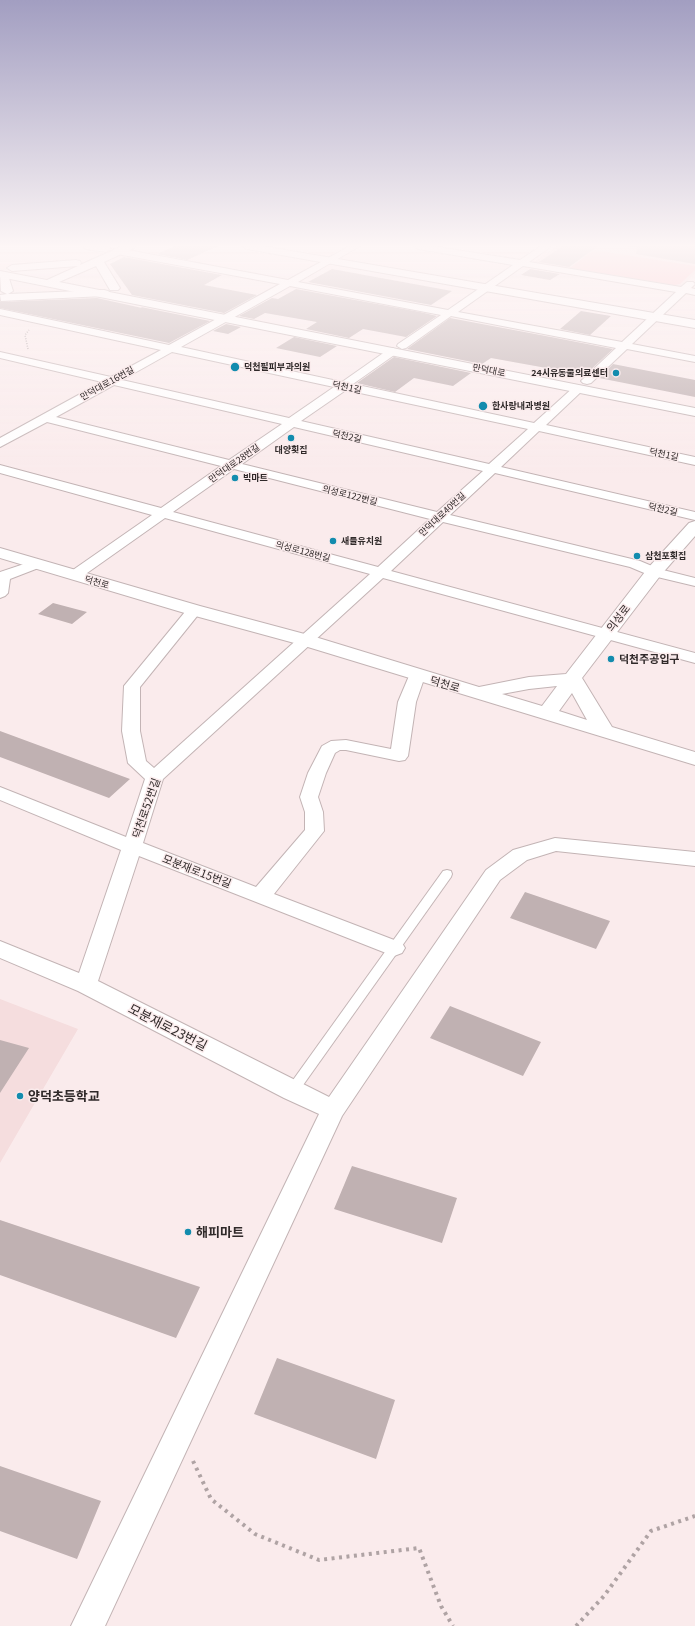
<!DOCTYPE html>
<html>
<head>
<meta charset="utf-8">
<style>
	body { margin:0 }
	canvas { display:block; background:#faebec }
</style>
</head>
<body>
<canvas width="695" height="1626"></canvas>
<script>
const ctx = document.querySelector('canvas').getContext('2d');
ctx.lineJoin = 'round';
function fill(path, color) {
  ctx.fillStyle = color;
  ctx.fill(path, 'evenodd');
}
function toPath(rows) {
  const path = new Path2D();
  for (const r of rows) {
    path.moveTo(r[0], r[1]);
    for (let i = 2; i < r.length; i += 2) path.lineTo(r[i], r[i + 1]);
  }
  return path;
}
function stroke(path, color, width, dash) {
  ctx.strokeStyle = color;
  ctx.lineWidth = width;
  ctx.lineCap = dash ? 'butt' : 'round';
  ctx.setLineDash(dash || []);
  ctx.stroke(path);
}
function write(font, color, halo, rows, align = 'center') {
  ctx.font = font + ' Georgia,"Noto Sans KR",serif';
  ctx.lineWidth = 3;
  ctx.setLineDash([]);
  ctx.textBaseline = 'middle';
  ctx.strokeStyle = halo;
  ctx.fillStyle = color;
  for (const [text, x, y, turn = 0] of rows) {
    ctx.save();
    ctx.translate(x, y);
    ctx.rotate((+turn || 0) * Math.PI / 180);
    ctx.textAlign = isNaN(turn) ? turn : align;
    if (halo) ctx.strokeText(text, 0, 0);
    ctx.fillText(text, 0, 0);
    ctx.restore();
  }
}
const built = toPath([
	[557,246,626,246,638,247,640,246,695,246,695,274,682,286,674,286,537,264,534,262],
	[0,999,78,1029,0,1163]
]);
const green = toPath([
	[594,250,695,266,695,270,680,284,674,285,570,268]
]);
const building = toPath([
	[175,246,218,246,187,260,157,254],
	[563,246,598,246,569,267,539,262],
	[637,246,695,246,695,264,636,254],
	[124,257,222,275,204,285,257,295,224,313,132,295,110,264],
	[332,269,452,291,431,305,308,282],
	[530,269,560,274,550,280,521,275],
	[296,289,420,312,437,316,406,337,363,329,349,338,306,329,317,322,265,313,254,319,239,316,272,298,278,299],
	[97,298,142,308,141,307,210,321,169,343,0,308,0,302],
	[581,311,611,316,590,335,560,329],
	[450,318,551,337,613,349,585,375,491,358,482,364,407,349],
	[226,324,241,327,228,334,213,331],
	[294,337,337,346,320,357,276,348],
	[394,357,471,373,453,386,414,378,395,392,357,383],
	[613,364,695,380,695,397,599,378],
	[53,603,87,612,72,624,38,614],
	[0,731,130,779,109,798,0,757],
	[525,892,610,921,596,949,510,918],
	[450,1006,541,1042,523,1076,430,1038],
	[0,1040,29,1048,0,1093],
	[352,1166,457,1198,442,1243,334,1209],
	[0,1220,200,1287,176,1338,0,1275],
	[277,1358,395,1400,376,1459,254,1414],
	[0,1466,101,1501,77,1559,0,1531]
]);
const pathFar1 = toPath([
	[28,349,25,335,29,330]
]);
const path = toPath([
	[193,1461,211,1499,255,1534,319,1560,419,1548,441,1606,453,1626],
	[576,1626,604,1596,651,1531,695,1516]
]);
const service = toPath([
	[447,870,451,871,452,874,451,877,296,1095,292,1096,288,1095,286,1091,288,1087,443,871,447,870]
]);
const minor = toPath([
	[82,246,101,246,109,247,111,249,106,252,86,249,82,246],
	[350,246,360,246,298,282,448,310,513,265,418,249,415,248,414,246,431,246,520,260,541,246,550,246,549,248,529,262,681,287,687,282,693,282,695,284,691,288,695,289,695,295,686,293,632,344,695,356,695,362,627,349,591,383,587,384,583,383,581,381,583,379,616,348,451,316,406,348,402,349,397,346,398,344,441,315,290,286,181,347,342,382,389,349,393,348,398,351,397,353,353,384,534,423,575,386,583,386,585,388,583,390,546,425,695,457,695,465,539,431,501,467,695,512,695,520,495,473,450,515,640,561,659,569,695,578,695,586,649,575,630,567,443,522,391,571,695,653,695,663,383,578,163,779,143,843,256,887,305,830,305,812,300,797,308,773,322,746,331,741,346,740,391,749,398,702,409,676,411,672,417,671,423,672,425,676,416,702,408,756,405,760,399,761,346,750,340,750,335,753,326,773,318,797,323,812,324,831,274,894,402,943,405,948,402,953,394,956,386,953,139,856,98,981,329,1097,486,870,513,850,555,838,695,852,695,866,556,851,527,860,500,880,342,1116,105,1626,71,1626,319,1114,284,1098,78,991,0,958,0,941,79,973,121,850,0,800,0,787,126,837,145,779,128,763,122,731,124,686,189,607,194,605,199,607,202,610,140,687,140,731,146,761,154,768,370,574,165,518,80,578,75,579,70,578,68,575,70,572,152,515,0,473,0,465,161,508,221,466,47,422,0,447,0,438,102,382,0,358,0,352,111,377,161,350,0,315,0,309,169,345,280,284,117,254,114,253,112,251,114,249,117,248,288,280,350,246],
	[523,266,676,292,622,342,458,312,523,266],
	[172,352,334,387,289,418,122,380,172,352],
	[114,385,282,424,229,460,56,417,114,385],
	[346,390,528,429,489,464,301,421,346,390],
	[294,427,483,471,437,512,242,464,294,427],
	[234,469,430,519,378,567,173,512,234,469],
	[36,560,41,561,43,564,41,567,10,579,8,593,5,596,0,598,0,572,36,560]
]);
const tertiary = toPath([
	[242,246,262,246,695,320,695,328,247,249,242,246]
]);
const secondary = toPath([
	[0,272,7,273,8,275,13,291,8,294,104,290,108,291,110,293,108,295,104,296,1,301,0,295,7,294,1,291,0,272],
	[695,521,695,536,660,576,582,678,612,727,695,752,695,765,298,644,188,614,0,558,0,548,200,606,312,636,479,687,529,677,566,674,648,568,689,523,695,521],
	[557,686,542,706,502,694,529,689,557,686],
	[572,693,587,720,559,711,572,693]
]);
const primary = toPath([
	[123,246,135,246,134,248,104,262,120,288,118,290,110,290,96,266,59,282,695,408,695,416,0,277,0,271,47,280,78,266,12,271,7,268,12,265,76,260,80,261,81,263,80,265,123,246]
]);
const markers = [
	[235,367,5,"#128cae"],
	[616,373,4,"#128cae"],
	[483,406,5,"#128cae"],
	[291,438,4,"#128cae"],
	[235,478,4,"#128cae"],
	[333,541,4,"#128cae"],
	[637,556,4,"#128cae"],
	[611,659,4,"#128cae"],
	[20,1096,4,"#128cae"],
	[188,1232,4,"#128cae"]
];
const farPoinames = [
	["덕천필피부과의원",244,367],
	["24시유동물의료센터",608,373,"right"],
	["한사랑내과병원",492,406],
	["대양횟집",291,450,"center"],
	["빅마트",243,478],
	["새들유치원",341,541],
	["삼천포횟집",645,556]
];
const farStreetnames = [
	["만덕대로",489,370,11],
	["만덕대로16번길",107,383,-29],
	["덕천1길",347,387,12],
	["덕천2길",347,436,13],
	["덕천1길",664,454,12],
	["만덕대로28번길",234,463,-35],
	["의성로122번길",350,495,14],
	["덕천2길",663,509,13],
	["만덕대로40번길",442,514,-43],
	["의성로128번길",303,551,15],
	["덕천로",97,582,16]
];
const streetNames = [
	["의성로",618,618,-52],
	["덕천로",445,684,16],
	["덕천로52번길",146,808,-71],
	["모분재로15번길",197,871,21]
];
const poiNames = [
	["덕천주공입구",619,659]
];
const nearStreetnames = [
	["모분재로23번길",168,1027,27]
];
const nearPoinames = [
	["양덕초등학교",28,1096],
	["해피마트",196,1232]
];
fill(built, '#f5ddde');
fill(green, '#fcc0c5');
fill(building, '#c0b1b2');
stroke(service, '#c3b4b5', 2);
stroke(minor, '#c3b4b5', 2);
stroke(tertiary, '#c3b4b5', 2);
stroke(secondary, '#c3b4b5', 2);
stroke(primary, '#c3b4b5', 2);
stroke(pathFar1, '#afa3a4', 1.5, [1, 1.5]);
stroke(path, '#afa3a4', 4, [3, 4.5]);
fill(service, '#fff');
fill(minor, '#fff');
fill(tertiary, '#fff');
fill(secondary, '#fff');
fill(primary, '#fff');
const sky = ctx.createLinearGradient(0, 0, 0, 473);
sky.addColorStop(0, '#a29ec1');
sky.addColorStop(0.52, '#fdf6f6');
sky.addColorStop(1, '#fdf6f600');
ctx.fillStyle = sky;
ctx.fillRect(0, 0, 695, 473);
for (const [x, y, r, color] of markers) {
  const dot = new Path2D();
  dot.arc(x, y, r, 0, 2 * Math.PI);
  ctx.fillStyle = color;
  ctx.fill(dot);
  stroke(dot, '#faebec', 1.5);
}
write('bold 9px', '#2f2929', '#faebec', farPoinames, 'left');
write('9px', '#2f2929', '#faebec', farStreetnames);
write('11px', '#2f2929', '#faebec', streetNames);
write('bold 11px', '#2f2929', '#faebec', poiNames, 'left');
write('13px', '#2f2929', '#faebec', nearStreetnames);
write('bold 13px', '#2f2929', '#faebec', nearPoinames, 'left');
</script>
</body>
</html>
